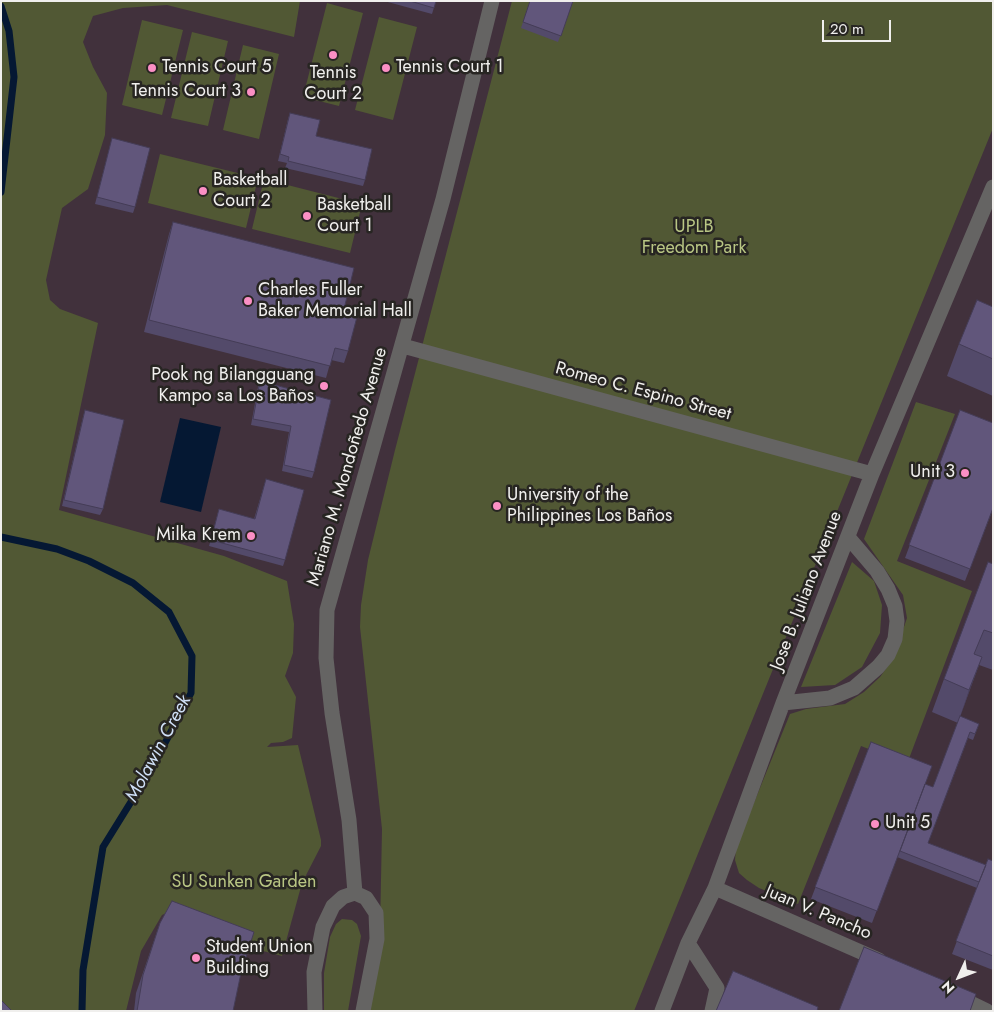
<!DOCTYPE html>
<html>
<head>
<meta charset="utf-8">
<style>
	body { margin:0 }
	#map { position:relative; width:994px; height:1012px; overflow:hidden; background:#312f2c; font-family:Jost,sans-serif }
	canvas { display:block }
	.frame { position:absolute; inset:0; border:2px solid #f0efed; pointer-events:none }
	.north { position:absolute; left:934px; top:952px; width:50px; height:50px; -webkit-text-stroke:4px #272522; paint-order:stroke; rotate:227deg; font-size:14px; font-weight:700; line-height:20px; text-align:center; color:#f0efed }
	.north::after { content:''; display:block; margin:auto; width:18px; height:22px; background:#f0efed; clip-path:polygon(50% 0,100% 100%,50% 72%,0 100%) }
	.scale { position:absolute; left:822px; top:20px; width:69px; height:22px; box-sizing:border-box; border:2px solid #f0efed; border-top:0; padding-left:6px; font-size:15px; line-height:18px; white-space:nowrap; color:#f0efed; -webkit-text-stroke:4px #272522; paint-order:stroke }
</style>
</head>
<body>
<div id="map">
<canvas width="994" height="1012"></canvas>
<div class="frame"></div>
<div class="north">N</div>
<div class="scale">20 m</div>
</div>
<script>
const ctx = document.querySelector('canvas').getContext('2d');
ctx.lineJoin = 'round';
function fill(path, color) {
  ctx.fillStyle = color;
  ctx.fill(path, 'evenodd');
}
function toPath(rows) {
  const path = new Path2D();
  for (const r of rows) {
    path.moveTo(r[0], r[1]);
    for (let i = 2; i < r.length; i += 2) path.lineTo(r[i], r[i + 1]);
  }
  return path;
}
function stroke(path, color, width, dash) {
  ctx.strokeStyle = color;
  ctx.lineWidth = width;
  ctx.lineCap = dash ? 'butt' : 'round';
  ctx.setLineDash(dash || []);
  ctx.stroke(path);
}
function write(font, color, halo, rows, align = 'center') {
  ctx.font = font + ' Jost,sans-serif';
  ctx.lineWidth = 5;
  ctx.setLineDash([]);
  ctx.textBaseline = 'middle';
  ctx.strokeStyle = halo;
  ctx.fillStyle = color;
  for (const [text, x, y, turn = 0] of rows) {
    ctx.save();
    ctx.translate(x, y);
    ctx.rotate((+turn || 0) * Math.PI / 180);
    ctx.textAlign = isNaN(turn) ? turn : align;
    if (halo) ctx.strokeText(text, 0, 0);
    ctx.fillText(text, 0, 0);
    ctx.restore();
  }
}
const education = toPath([
	[1,1,993,1,993,1011,1,1011]
]);
const green = toPath([
	[1,1,300,1,294,37,167,5,123,8,93,16,83,42,93,67,107,93,105,135,88,189,62,208,46,280,50,300,60,309,98,323,59,510,224,556,287,581,294,624,293,653,285,676,296,697,292,738,283,742,271,743,267,747,298,745,321,840,321,846,302,883,282,956,248,947,175,909,162,915,141,951,126,1011,6,1011,1,1004],
	[512,1,993,1,993,128,634,1011,363,1011,380,930,382,829,360,627,361,605,368,560,395,450],
	[327,3,363,13,339,106,303,97],
	[379,17,417,27,393,120,355,110],
	[142,20,183,30,162,115,122,105],
	[192,32,228,41,208,126,171,118],
	[243,45,279,54,259,139,223,130],
	[160,154,258,178,246,228,148,203],
	[264,179,362,204,350,253,252,229],
	[916,402,955,414,897,561,972,591,907,764,861,746,798,904,759,888,747,880,739,873,735,860,736,847,790,714,806,709,845,704,864,692,880,677,893,659,907,618,903,595,864,539],
	[852,562,874,581,882,605,880,633,862,667,835,685,801,687],
	[342,919,352,920,357,924,361,936,348,1011,324,1011,324,973,330,937,336,924]
]);
const water = toPath([
	[180,418,221,427,201,512,160,502]
]);
const stream = toPath([
	[1,6,9,31,14,77,1,192],
	[1,537,57,549,89,561,133,583,169,612,192,656,191,693,152,768,103,847,83,970,82,1011]
]);
const minor = toPath([
	[403,346,872,474],
	[783,703,830,698,854,688,878,667,888,655,895,639,897,621,895,606,888,589,877,571,848,537],
	[715,888,879,960],
	[355,893,349,820,332,713,326,658,327,610,443,199,492,1],
	[688,943,717,988,712,1011],
	[954,995,987,1011],
	[315,1011,314,972,323,927,333,906,343,897,355,893,366,898,376,913,377,939,363,1011],
	[662,1011,688,943,715,888,783,703,872,474,993,187]
]);
const wall = toPath([
	[384,1,436,1,432,14],
	[530,1,573,1,558,42,521,28],
	[290,113,365,180,363,186,285,168,287,163,278,161,288,119],
	[112,138,135,207,133,213,95,204],
	[173,222,344,309,348,351,344,363,331,360,326,378,144,332,169,234],
	[993,307,993,396,947,376,959,344],
	[260,381,331,400,314,472,312,478,282,471,289,432,251,425,258,387],
	[85,410,103,509,100,515,62,506,83,417],
	[960,410,993,509,965,581,905,558],
	[266,479,285,560,283,566,209,546,219,509,254,519],
	[993,564,993,670,979,665,960,717,979,724,973,740,968,738,928,843,986,865,993,861,993,970,952,954,977,888,897,857,872,923,811,899,871,742,920,798,933,787,958,723,932,712,944,679],
	[160,923,241,973,233,1011,134,1011,136,993]
]);
const shadedWall = toPath([
	[982,657,970,689,958,723,969,690]
]);
const building = toPath([
	[410,1,436,1,434,8,410,1],
	[530,1,573,1,561,36,523,22,530,1],
	[290,113,320,120,316,136,372,149,365,180,288,161,289,157,280,154,290,113],
	[112,138,150,148,135,207,97,197,112,138],
	[173,222,354,268,344,309,358,313,348,351,335,348,330,366,149,320,173,222],
	[977,300,993,307,993,359,959,344,977,300],
	[260,381,331,400,314,472,284,465,291,426,253,419,260,381],
	[85,410,124,420,103,509,64,500,85,410],
	[960,410,993,423,993,508,970,569,909,545,960,410],
	[266,479,304,490,285,560,211,540,219,509,255,519,266,479],
	[988,562,993,564,993,633,984,630,974,654,982,657,969,690,944,679,988,562],
	[960,716,979,724,975,734,970,732,928,843,986,865,979,882,900,851,925,784,933,787,960,716],
	[871,742,932,766,877,911,815,887,871,742],
	[988,859,993,861,993,956,956,941,988,859],
	[172,901,254,932,241,973,233,1011,137,1011,143,975,160,923,172,901],
	[864,947,976,994,970,1011,839,1011,864,947],
	[733,971,818,1007,817,1011,716,1011,733,971],
	[1,1000,12,1011,1,1011,1,1000]
]);
const markers = [
	[333,55,5,"#fb8fc4"],
	[152,68,5,"#fb8fc4"],
	[386,68,5,"#fb8fc4"],
	[251,92,5,"#fb8fc4"],
	[203,191,5,"#fb8fc4"],
	[307,216,5,"#fb8fc4"],
	[248,301,5,"#fb8fc4"],
	[324,386,5,"#fb8fc4"],
	[965,473,5,"#fb8fc4"],
	[497,506,5,"#fb8fc4"],
	[251,536,5,"#fb8fc4"],
	[875,824,5,"#fb8fc4"],
	[196,958,5,"#fb8fc4"]
];
const poiNames = [
	["Tennis Court 5",162,68],
	["Tennis Court 1",396,68],
	["Tennis",333,74,"center"],
	["Court 2",333,95,"center"],
	["Tennis Court 3",241,92,"right"],
	["Basketball",213,181],
	["Court 2",213,202],
	["Basketball",317,206],
	["Court 1",317,227],
	["Charles Fuller",258,291],
	["Baker Memorial Hall",258,312],
	["Pook ng Bilangguang",314,376,"right"],
	["Kampo sa Los Baños",314,397,"right"],
	["Unit 3",955,473,"right"],
	["University of the",507,496],
	["Philippines Los Baños",507,517],
	["Milka Krem",241,536,"right"],
	["Unit 5",885,824],
	["Student Union",206,948],
	["Building",206,969]
];
const parkNames = [
	["UPLB",694,228],
	["Freedom Park",694,249],
	["SU Sunken Garden",244,883]
];
const streetNames = [
	["Romeo C. Espino Street",643,392,15],
	["Mariano M. Mondoñedo Avenue",348,467,-74],
	["Jose B. Juliano Avenue",807,591,-69],
	["Juan V. Pancho",818,913,23]
];
const waterNames = [
	["Molawin Creek",159,749,-62]
];
fill(education, '#41313c');
fill(green, '#515834');
fill(water, '#051833');
stroke(stream, '#051833', 7);
stroke(minor, '#656463', 15);
fill(wall, '#534a6a');
fill(shadedWall, '#443c56');
fill(building, '#61567b');
stroke(building, '#443c56', 1);
for (const [x, y, r, color] of markers) {
  const dot = new Path2D();
  dot.arc(x, y, r, 0, 2 * Math.PI);
  ctx.fillStyle = color;
  ctx.fill(dot);
  stroke(dot, '#272522', 2);
}
write('18px', '#f0efed', '#272522', poiNames, 'left');
write('18px', '#b9c684', '#272522', parkNames);
write('18px', '#f0efed', '#272522', streetNames);
write('italic 19px', '#cfdff6', '#272522', waterNames);
</script>
</body>
</html>
